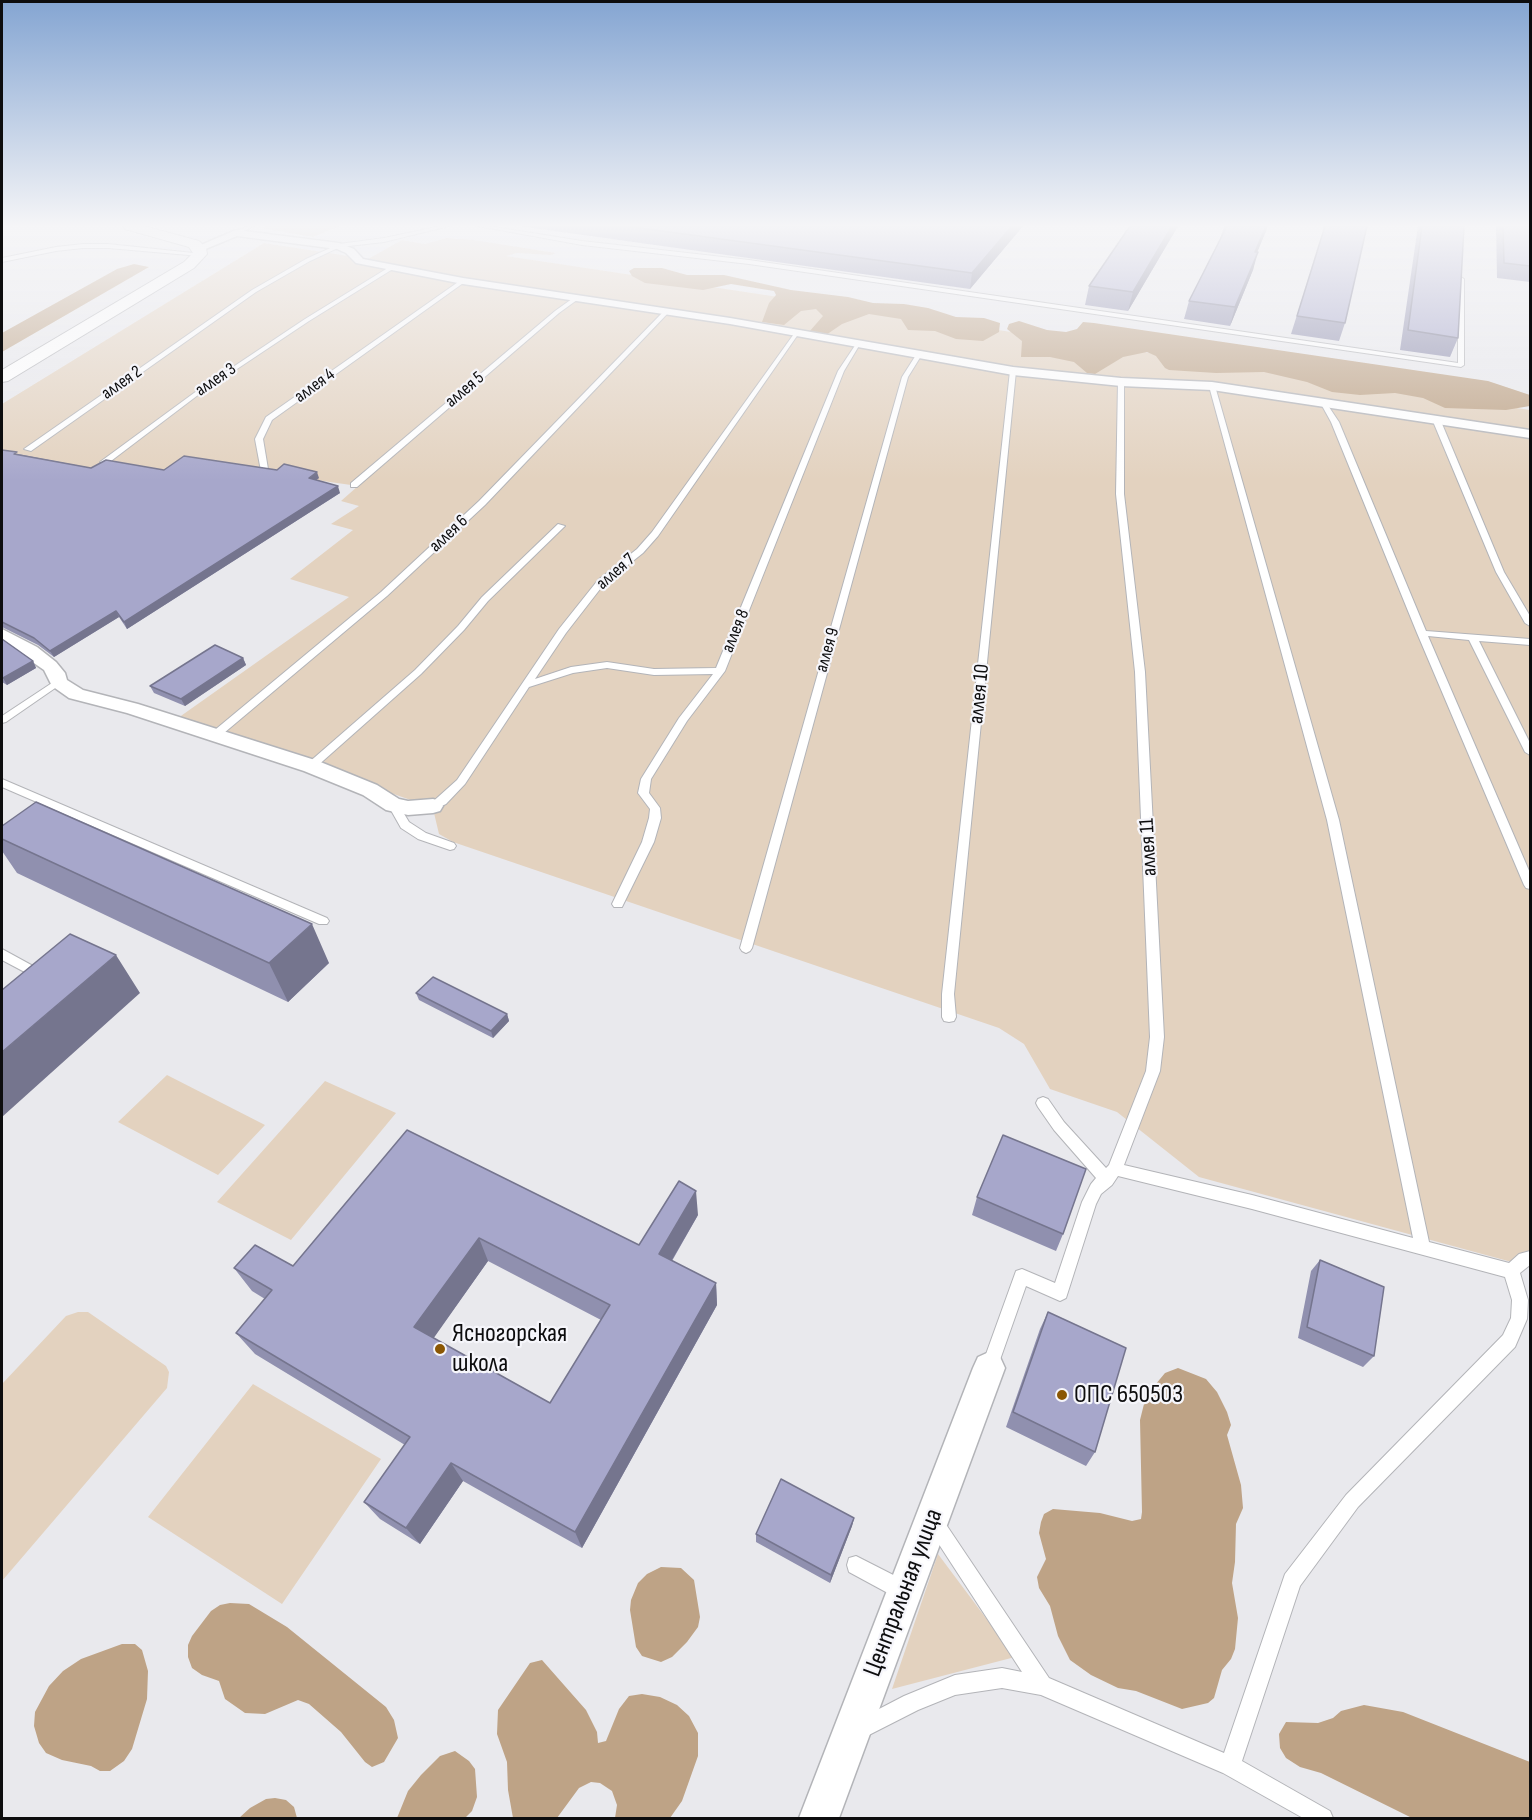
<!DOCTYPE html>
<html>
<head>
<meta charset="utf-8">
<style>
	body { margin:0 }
	#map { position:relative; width:1532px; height:1820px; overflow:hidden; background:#e9e9ed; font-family:"Sofia Sans Condensed",sans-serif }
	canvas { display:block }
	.frame { position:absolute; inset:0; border:3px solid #0d0d0e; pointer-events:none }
</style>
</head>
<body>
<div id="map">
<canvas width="1532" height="1820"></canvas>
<div class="frame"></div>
</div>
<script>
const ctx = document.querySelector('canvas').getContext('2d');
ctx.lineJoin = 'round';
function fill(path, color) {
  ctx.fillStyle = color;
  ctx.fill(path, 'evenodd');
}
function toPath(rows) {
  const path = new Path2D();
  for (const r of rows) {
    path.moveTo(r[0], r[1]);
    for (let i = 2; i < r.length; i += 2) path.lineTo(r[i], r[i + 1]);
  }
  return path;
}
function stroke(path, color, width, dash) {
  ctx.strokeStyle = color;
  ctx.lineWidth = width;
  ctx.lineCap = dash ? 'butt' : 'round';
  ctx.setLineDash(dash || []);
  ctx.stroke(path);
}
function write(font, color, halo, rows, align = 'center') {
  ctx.font = font + ' "Sofia Sans Condensed",sans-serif';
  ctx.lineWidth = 4.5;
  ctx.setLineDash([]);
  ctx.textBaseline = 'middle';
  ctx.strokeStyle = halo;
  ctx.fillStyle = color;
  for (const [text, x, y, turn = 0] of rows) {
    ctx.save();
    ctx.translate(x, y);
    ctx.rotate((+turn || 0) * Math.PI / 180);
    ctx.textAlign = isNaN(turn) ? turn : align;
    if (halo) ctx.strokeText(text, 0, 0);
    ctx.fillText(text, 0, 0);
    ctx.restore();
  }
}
const green = toPath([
	[266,226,340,226,313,237,261,228],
	[446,238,474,240,556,253,551,255,517,253,506,256,1530,410,1530,1267,1199,1177,1117,1112,1050,1089,1024,1044,999,1028,453,842,439,834,434,813,422,804,178,718,349,597,290,579,353,530,331,524,359,506,341,501,358,486,183,461,158,476,90,475,2,456,2,404,264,243,368,259,402,240,425,244],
	[167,1075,265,1125,218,1175,118,1122],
	[325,1081,396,1113,291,1240,217,1202],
	[78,1312,88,1312,166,1366,169,1372,167,1388,2,1581,2,1384,66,1316],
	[253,1384,381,1459,282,1604,148,1517],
	[938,1554,1015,1657,892,1689]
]);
const forest = toPath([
	[134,264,149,267,2,352,2,333,117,269],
	[634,268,662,268,687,275,724,275,791,290,848,297,873,303,904,304,928,308,956,317,984,318,1000,323,999,332,983,341,956,339,935,331,908,330,901,319,869,314,842,324,826,335,809,332,823,316,816,309,801,311,784,325,762,322,769,303,776,295,774,291,731,284,703,290,645,283,632,276,629,271],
	[1019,321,1047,330,1066,332,1077,329,1083,322,1094,323,1488,381,1530,395,1530,406,1506,410,1445,408,1423,398,1395,393,1360,395,1332,392,1307,382,1264,372,1216,373,1169,370,1165,368,1156,356,1147,352,1123,357,1095,374,1087,373,1074,362,1050,357,1021,357,1022,341,1007,329,1009,324],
	[1178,1368,1206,1379,1217,1392,1227,1412,1231,1425,1227,1435,1241,1485,1243,1508,1236,1524,1235,1562,1232,1583,1238,1618,1235,1649,1231,1659,1222,1670,1214,1698,1208,1703,1182,1709,1136,1691,1118,1688,1091,1675,1070,1660,1058,1636,1050,1606,1039,1588,1037,1577,1046,1559,1039,1533,1041,1522,1044,1514,1053,1509,1100,1513,1132,1521,1141,1519,1142,1512,1140,1420,1146,1396,1160,1379,1165,1373],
	[661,1567,681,1568,694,1580,700,1617,698,1627,687,1642,672,1657,661,1662,642,1656,636,1647,630,1610,631,1600,638,1583,647,1574],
	[230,1603,249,1604,287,1627,386,1707,394,1720,398,1738,384,1762,372,1767,365,1762,341,1732,309,1704,298,1700,265,1714,245,1713,225,1699,219,1681,202,1675,192,1668,188,1657,188,1645,192,1636,211,1611,220,1605],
	[122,1644,135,1644,142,1650,148,1671,147,1699,132,1749,124,1761,110,1771,100,1771,91,1766,62,1760,46,1753,39,1743,34,1726,35,1712,49,1686,63,1671,81,1659],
	[542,1660,586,1710,597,1732,598,1743,606,1741,619,1709,629,1696,642,1694,660,1697,677,1705,689,1716,698,1733,698,1756,682,1801,670,1818,615,1818,617,1805,612,1791,600,1783,591,1782,579,1788,557,1818,513,1818,508,1790,507,1762,497,1734,498,1710,530,1663],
	[1364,1705,1403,1712,1530,1762,1530,1818,1412,1818,1321,1773,1300,1767,1286,1758,1280,1748,1279,1734,1286,1722,1318,1723,1333,1718,1341,1711],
	[455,1751,469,1761,475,1769,477,1797,472,1811,465,1818,397,1818,408,1791,421,1775,440,1756],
	[275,1798,286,1800,294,1807,297,1818,239,1818,250,1808,266,1799]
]);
const lane = toPath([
	[248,226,254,226,238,234,233,233,248,226],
	[441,226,449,226,384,242,340,247,310,261,256,292,31,451,24,449,252,290,306,259,339,244,384,238,441,226],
	[478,226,488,226,582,241,749,260,1458,363,1458,279,1461,277,1464,279,1464,365,1461,367,749,264,582,245,478,226],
	[83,244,108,244,203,254,200,256,108,248,83,248,56,251,2,262,2,258,56,247,83,244],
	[391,266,396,267,309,321,198,395,107,464,100,462,194,393,305,319,391,266],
	[461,280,466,281,272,420,263,439,268,469,261,471,255,439,266,417,461,280],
	[576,296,581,297,559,313,357,487,351,487,351,483,555,311,576,296],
	[663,312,668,313,485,505,387,596,218,738,210,738,209,736,210,734,381,592,479,501,663,312],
	[796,331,799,333,658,536,643,553,604,584,566,633,535,679,571,667,607,662,654,669,716,668,838,371,856,344,860,344,844,371,725,671,687,721,651,779,649,793,660,808,661,818,654,842,622,907,614,907,612,904,642,842,649,818,650,809,638,793,641,779,679,718,713,674,654,675,607,668,573,673,529,687,465,784,446,804,433,810,428,806,457,780,559,629,598,580,637,549,652,532,796,331],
	[916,355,921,356,908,377,752,948,750,951,746,953,742,951,740,948,902,377,916,355],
	[1013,369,1016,371,954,994,956,1017,954,1021,949,1022,944,1021,942,1017,942,994,1010,371,1013,369],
	[1121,380,1124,382,1124,494,1145,672,1164,1037,1160,1071,1124,1165,1252,1195,1413,1238,1327,820,1209,386,1212,384,1215,386,1339,820,1429,1242,1509,1263,1519,1254,1530,1251,1530,1265,1520,1273,1528,1300,1527,1319,1515,1347,1358,1507,1300,1586,1242,1761,1330,1811,1333,1818,1303,1818,1223,1773,1041,1695,1002,1688,955,1695,918,1710,861,1739,854,1736,851,1729,854,1722,904,1696,955,1675,1002,1668,1022,1672,929,1529,926,1523,929,1517,935,1514,941,1517,1049,1678,1224,1753,1285,1574,1346,1495,1503,1335,1511,1318,1512,1300,1505,1277,1252,1209,1118,1176,1112,1185,1101,1194,1096,1204,1066,1298,1060,1301,1026,1286,995,1374,989,1376,983,1374,981,1368,1016,1271,1022,1269,1055,1283,1082,1202,1091,1184,1096,1178,1054,1130,1038,1107,1036,1103,1038,1099,1043,1097,1048,1099,1064,1122,1106,1168,1109,1165,1146,1071,1150,1037,1135,672,1116,494,1118,382,1121,380],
	[1321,401,1325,401,1339,422,1426,631,1530,639,1530,645,1479,641,1530,743,1530,755,1525,752,1469,640,1428,636,1530,873,1530,889,1526,888,1524,885,1417,633,1331,422,1320,402,1321,401],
	[1433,417,1440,419,1504,572,1530,616,1530,626,1525,623,1496,572,1432,419,1433,417],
	[558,524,565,526,488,601,464,630,421,674,315,768,307,768,306,766,307,764,415,670,458,626,482,597,558,524],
	[58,679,61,680,61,684,6,722,2,723,2,716,58,679],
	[2,779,327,918,329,921,327,924,319,924,2,787,2,779],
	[393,801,397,802,409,822,426,833,454,843,456,846,454,849,450,850,418,839,401,828,388,805,393,801],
	[2,949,44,972,46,975,44,978,36,978,2,960,2,949],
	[856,1556,911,1584,913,1591,911,1598,904,1600,897,1598,849,1572,847,1565,849,1558,856,1556]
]);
const street = toPath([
	[236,230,339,243,354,249,363,259,463,278,730,318,1013,367,1121,378,1212,382,1530,430,1530,438,1212,390,1121,386,1013,375,730,324,463,284,356,263,346,253,337,249,237,236,203,250,194,248,236,230],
	[2,629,37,647,56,662,65,673,67,680,83,690,138,704,318,761,377,785,399,799,408,801,433,799,440,801,443,806,440,811,433,813,408,815,386,810,363,795,304,771,127,713,69,698,52,686,44,670,2,641,2,629],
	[989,1352,1000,1357,1005,1368,839,1818,799,1818,973,1368,978,1357,989,1352]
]);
const secondary = toPath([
	[123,226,144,226,199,241,206,248,207,254,194,268,8,381,2,382,2,370,184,262,193,253,189,247,125,229,123,226]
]);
const wall = toPath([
	[519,226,1023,226,970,289],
	[1178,226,1128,311,1085,305,1089,286],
	[1224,226,1268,226,1257,252,1253,270,1230,326,1184,319,1189,301,1220,239],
	[1325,226,1345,323,1339,341,1291,334],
	[1418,226,1464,226,1458,338,1450,357,1400,350],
	[1496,226,1530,226,1530,282,1497,278],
	[2,450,18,454,91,468,164,470,319,478,316,480,340,493,127,629,119,617,54,657,38,645,2,627,2,628],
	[2,639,33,661,36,668,7,685,2,682],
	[243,658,246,665,185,706,154,693,150,686],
	[2,826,329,963,288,1002,17,873,2,851],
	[416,993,507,1014,509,1021,493,1038,419,1000],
	[407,1130,639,1245,698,1215,672,1261,716,1283,717,1305,582,1548,463,1481,420,1544,380,1519,364,1502,405,1445,255,1354,236,1333,265,1299,252,1291,234,1268,293,1266],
	[488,1261,601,1320,550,1403,433,1338],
	[977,1197,1063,1234,1056,1251,972,1215],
	[1320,1260,1374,1356,1363,1367,1298,1338,1311,1271],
	[1048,1312,1095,1452,1086,1466,1006,1427,1040,1329],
	[854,1518,852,1526,830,1583,756,1542,756,1534]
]);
const shadedWall = toPath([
	[1012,226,1023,226,970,289,972,273],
	[1172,226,1178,226,1128,311,1133,292],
	[1266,226,1268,226,1250,270,1255,252],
	[1258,252,1253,270,1230,326,1235,307],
	[317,472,319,478,310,484,309,478],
	[338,486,340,493,127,629,124,622],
	[116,611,119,617,54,657,50,651],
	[243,658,246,665,185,706,181,699],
	[33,661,36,668,7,685,3,678],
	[312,924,329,963,288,1002,269,963],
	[116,955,140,993,2,1117,2,1052],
	[507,1014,509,1021,493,1038,491,1031],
	[696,1191,698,1215,662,1277,659,1254],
	[479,1238,488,1261,426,1349,414,1327],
	[716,1283,717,1305,582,1548,575,1532],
	[451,1463,463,1481,420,1544,406,1528],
	[854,1518,852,1526,830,1583,831,1575]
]);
const building = toPath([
	[625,226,1012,226,972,273,625,226],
	[1130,226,1172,226,1133,292,1089,286,1130,226],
	[1225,226,1266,226,1255,252,1258,252,1235,307,1189,301,1227,226,1225,226],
	[1325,226,1367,226,1345,323,1297,316,1325,226],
	[1422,226,1464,226,1458,338,1408,330,1422,226],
	[1503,226,1530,226,1530,266,1504,263,1503,226],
	[2,450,17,452,14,454,91,468,106,460,164,470,184,456,277,470,284,464,317,472,309,478,338,486,124,622,116,611,50,651,34,638,2,622,2,450],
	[2,639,33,661,3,678,2,677,2,639],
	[215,645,243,658,181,699,150,686,215,645],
	[36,802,312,924,269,963,2,839,2,826,36,802],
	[70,934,116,955,2,1052,2,990,70,934],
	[433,977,507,1014,491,1031,416,993,433,977],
	[407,1130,639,1245,679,1181,696,1191,659,1254,716,1283,575,1532,451,1463,406,1528,364,1502,410,1437,236,1333,272,1290,234,1268,255,1245,293,1266,407,1130],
	[479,1238,610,1305,550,1403,414,1327,479,1238],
	[1003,1135,1086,1169,1063,1234,977,1197,1003,1135],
	[1320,1260,1384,1287,1374,1356,1307,1327,1320,1260],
	[1048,1312,1126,1348,1095,1452,1013,1412,1048,1312],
	[781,1479,854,1518,831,1575,756,1534,781,1479]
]);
const markers = [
	[440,1349,6,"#8b5704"],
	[1062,1395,6,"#8b5704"]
];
const farStreetnames = [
	["аллея 3",216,380,-34],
	["аллея 2",122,383,-35],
	["аллея 4",315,386,-36],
	["аллея 5",465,390,-40],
	["аллея 6",449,534,-43],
	["аллея 7",616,572,-41],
	["аллея 8",736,631,-68],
	["аллея 9",828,650,-74]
];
const streetNames = [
	["аллея 10",980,694,-84],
	["аллея 11",1149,847,-93]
];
const nearPoinames = [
	["Ясногорская",452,1334],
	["школа",452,1364],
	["ОПС 650503",1074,1395]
];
const nearStreetnames = [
	["Центральная улица",904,1593,-69]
];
fill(green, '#e3d2bf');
fill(forest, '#bea386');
stroke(lane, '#b3b4b8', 2);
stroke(street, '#b3b4b8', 3);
stroke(secondary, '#b3b4b8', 2);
fill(lane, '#fff');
fill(street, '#fff');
fill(secondary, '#fff');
fill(wall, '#9090af');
fill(shadedWall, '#75758e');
fill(building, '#a7a7cb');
stroke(building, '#75758e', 1.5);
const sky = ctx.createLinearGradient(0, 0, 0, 480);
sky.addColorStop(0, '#84a5d2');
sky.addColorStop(0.47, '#f5f5f7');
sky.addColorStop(1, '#f5f5f700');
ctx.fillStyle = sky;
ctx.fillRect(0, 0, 1532, 480);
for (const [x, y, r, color] of markers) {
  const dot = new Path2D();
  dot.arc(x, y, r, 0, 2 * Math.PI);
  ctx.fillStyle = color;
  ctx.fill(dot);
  stroke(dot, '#f6f6fb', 2);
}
write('18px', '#0d0d0e', '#f6f6fb', farStreetnames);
write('21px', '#0d0d0e', '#f6f6fb', streetNames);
write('26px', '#0d0d0e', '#f6f6fb', nearPoinames, 'left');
write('26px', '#0d0d0e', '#f6f6fb', nearStreetnames);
</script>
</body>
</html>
